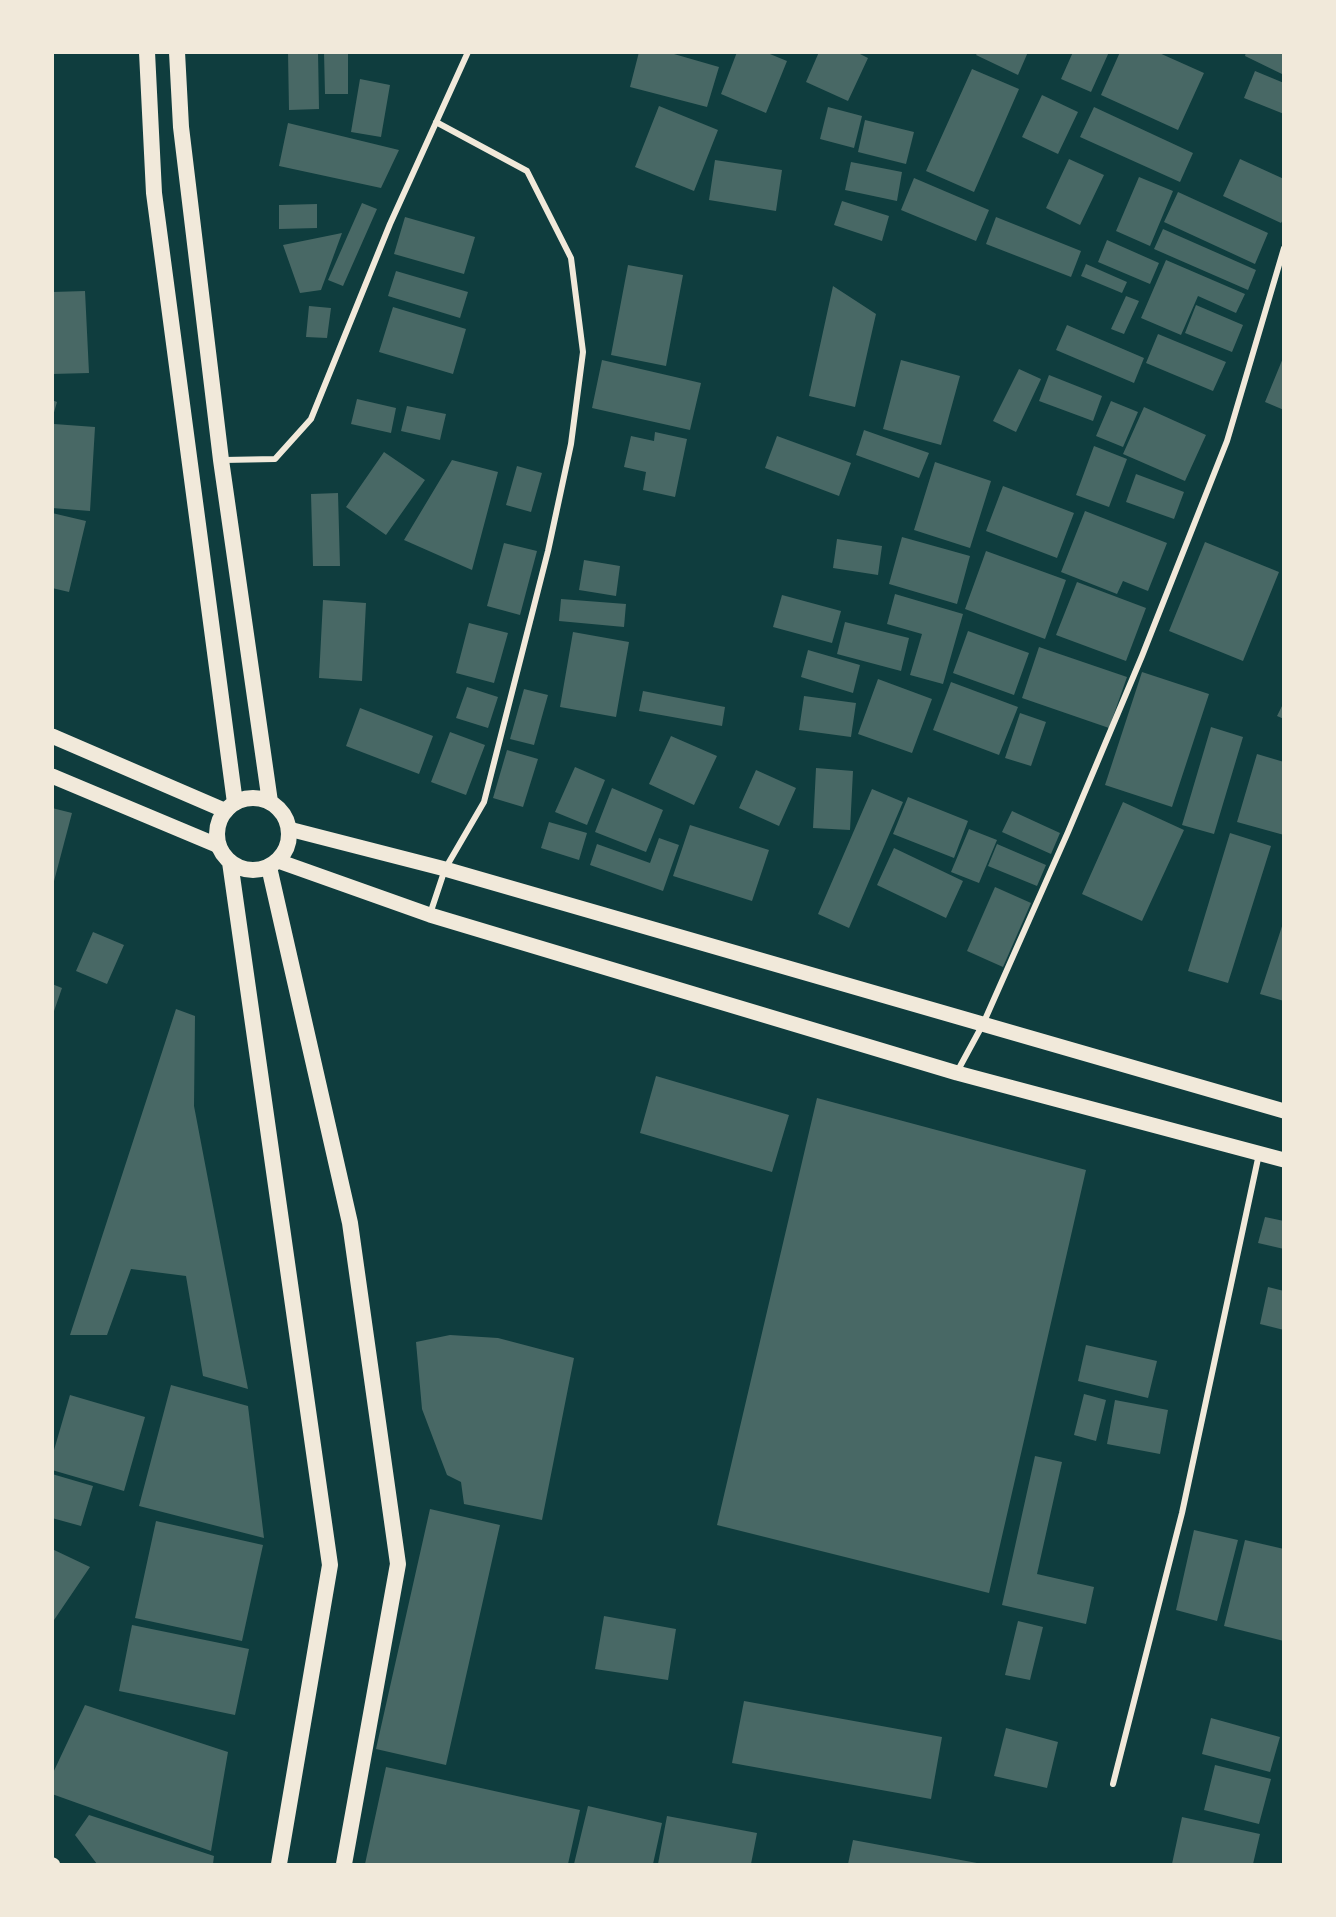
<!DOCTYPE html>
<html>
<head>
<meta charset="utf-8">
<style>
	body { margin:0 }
	#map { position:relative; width:1336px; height:1917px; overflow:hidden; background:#0f3d3e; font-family:Lato,sans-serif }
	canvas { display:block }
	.frame { position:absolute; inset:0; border:54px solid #f1e9da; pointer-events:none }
</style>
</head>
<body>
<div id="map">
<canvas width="1336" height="1917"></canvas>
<div class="frame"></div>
</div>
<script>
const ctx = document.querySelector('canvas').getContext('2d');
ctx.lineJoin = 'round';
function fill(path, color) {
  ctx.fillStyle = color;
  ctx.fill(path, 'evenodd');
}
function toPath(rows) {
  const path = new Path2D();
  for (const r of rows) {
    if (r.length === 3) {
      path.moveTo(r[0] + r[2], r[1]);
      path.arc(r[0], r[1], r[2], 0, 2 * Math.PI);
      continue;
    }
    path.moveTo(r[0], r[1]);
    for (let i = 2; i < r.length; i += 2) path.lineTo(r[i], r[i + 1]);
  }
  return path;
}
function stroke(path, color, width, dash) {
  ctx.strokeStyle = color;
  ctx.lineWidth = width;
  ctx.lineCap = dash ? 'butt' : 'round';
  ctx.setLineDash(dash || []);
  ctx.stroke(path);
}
const building = toPath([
	[288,52,318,52,319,109,289,110],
	[324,52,348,52,348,94,325,94],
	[639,52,667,52,719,67,707,107,630,87],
	[737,52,765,52,787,61,766,113,721,94],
	[819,52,856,52,868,58,848,101,806,82],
	[978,52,1028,52,1018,75,976,55],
	[1073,52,1109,52,1091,92,1061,79],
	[1120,52,1157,52,1204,73,1178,130,1101,95],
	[1246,52,1284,52,1284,75,1245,56],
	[972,69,1019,89,974,192,926,171],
	[1255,71,1284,83,1284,114,1244,98],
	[360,79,390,85,381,137,351,132],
	[1042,95,1078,112,1058,154,1022,137],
	[659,106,718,130,694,191,635,167],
	[828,107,862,116,854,148,820,139],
	[1094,107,1193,153,1180,182,1080,137],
	[865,120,914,132,906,164,858,152],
	[288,123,399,150,381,188,279,166],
	[1069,159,1104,175,1080,225,1046,208],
	[1240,159,1284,179,1284,218,1281,223,1223,196],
	[715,160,782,170,776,211,709,200],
	[851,162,902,172,897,201,845,190],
	[1139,177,1173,191,1150,246,1116,231],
	[914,178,989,210,976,241,901,210],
	[1178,192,1268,233,1255,264,1164,222],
	[842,201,889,216,882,241,834,225],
	[362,203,377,209,343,286,328,280],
	[317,204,317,228,279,229,279,205],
	[405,217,475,237,464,274,394,254],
	[996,217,1081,251,1071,277,986,244],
	[1163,229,1256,270,1248,290,1154,249],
	[342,233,321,290,300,293,283,245],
	[1107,240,1159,263,1150,284,1098,262],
	[1166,260,1245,294,1236,313,1198,296,1181,335,1141,318],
	[1086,264,1127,282,1122,293,1081,276],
	[628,265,683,275,666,366,611,355],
	[396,271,468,292,460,318,388,296],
	[833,286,876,314,855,407,809,396],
	[85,291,89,373,52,374,52,292],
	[1126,296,1139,301,1124,334,1111,329],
	[1196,305,1243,325,1232,352,1185,333],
	[309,306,331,308,327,338,306,337],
	[393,307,466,329,453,374,379,352],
	[1067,325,1144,358,1134,383,1056,350],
	[1158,334,1226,362,1213,391,1146,363],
	[1283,358,1284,358,1284,410,1265,402],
	[602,360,701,383,690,430,592,408],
	[901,360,960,376,941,445,883,429],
	[1019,369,1041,379,1016,432,993,421],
	[1049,375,1102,396,1093,421,1039,401],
	[357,399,396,408,391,433,351,424],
	[52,400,57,402,53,416,52,416],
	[1111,401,1138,412,1123,447,1096,436],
	[407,406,446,414,440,440,401,431],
	[1144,407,1206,435,1185,481,1123,454],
	[54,424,95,427,90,511,52,508],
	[864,430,929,453,919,478,856,455],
	[655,432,687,439,675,497,643,490,646,472,624,467,631,436,654,441],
	[777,436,851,463,839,496,765,468],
	[1094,446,1127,459,1109,507,1076,495],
	[384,452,425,480,386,535,346,507],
	[452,460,498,472,472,570,404,540],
	[935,462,991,481,970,548,914,530],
	[517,466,542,473,531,512,506,505],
	[1136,474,1184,492,1174,519,1126,502],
	[1003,486,1074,513,1057,558,986,531],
	[338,493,340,566,313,566,311,494],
	[1085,511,1167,543,1148,591,1123,581,1117,594,1061,572],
	[52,513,86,521,69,592,52,588],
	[902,537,970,556,957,604,889,584],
	[837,539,882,546,878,575,833,568],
	[1205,542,1279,572,1243,661,1169,631],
	[504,543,537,551,520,615,487,606],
	[986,551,1066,580,1045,639,965,609],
	[584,560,620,566,616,596,579,590],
	[1077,582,1146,608,1126,661,1056,635],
	[895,594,963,614,943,684,910,675,922,634,887,624],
	[782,595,841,611,832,643,773,627],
	[561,599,626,604,624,627,559,621],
	[323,600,366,603,362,681,319,678],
	[845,622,909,638,901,671,837,654],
	[469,623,508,633,494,683,456,673],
	[968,631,1029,653,1014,695,953,673],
	[573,632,629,642,616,717,560,707],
	[1039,647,1127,677,1109,728,1022,698],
	[808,650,860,665,853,693,801,677],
	[1142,672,1209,694,1172,807,1105,785],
	[878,679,932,699,912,753,858,734],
	[951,682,1018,707,999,755,933,730],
	[467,687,498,697,488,728,456,718],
	[524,689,548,695,534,745,510,739],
	[643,691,725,707,722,726,639,711],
	[804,696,856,703,851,737,799,730],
	[1284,702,1284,719,1277,716],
	[360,708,433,736,419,774,346,746],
	[1020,713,1046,722,1031,766,1005,758],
	[1211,727,1243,737,1214,834,1182,825],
	[450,732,485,745,466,795,431,782],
	[671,736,717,756,694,805,649,784],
	[507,750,538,759,523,807,493,798],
	[1257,754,1284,762,1284,835,1237,822],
	[575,767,605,780,587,825,555,812],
	[816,768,853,771,850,830,813,828],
	[756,770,796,788,779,826,739,808],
	[612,788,663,810,646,852,595,832],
	[872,789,903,802,849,928,818,914],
	[908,797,968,821,954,858,893,834],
	[1123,802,1184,830,1142,921,1082,894],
	[52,808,72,813,53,885,52,885],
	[1012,811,1060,833,1051,854,1002,832],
	[549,822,587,833,579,860,541,848],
	[690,825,769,850,752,901,673,876],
	[969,829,997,840,979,883,951,872],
	[1230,833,1271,846,1228,983,1188,971],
	[659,838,679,845,663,891,590,865,597,844,650,863],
	[997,844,1046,865,1037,886,988,866],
	[894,848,963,881,946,918,877,885],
	[995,887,1031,903,1003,967,967,951],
	[1284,920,1284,1001,1260,994],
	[93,932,124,945,107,984,76,971],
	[52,984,62,988,53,1014,52,1014],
	[176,1009,195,1016,194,1106,248,1389,203,1376,186,1276,131,1269,107,1335,70,1335],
	[656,1076,789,1115,772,1172,640,1133],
	[817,1098,1086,1170,989,1593,717,1525],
	[1265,1217,1284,1221,1284,1249,1258,1243],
	[1268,1287,1284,1291,1284,1330,1260,1324],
	[450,1335,498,1338,574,1358,542,1520,464,1504,461,1482,447,1475,422,1409,416,1342],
	[1086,1345,1157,1361,1148,1398,1078,1381],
	[171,1385,248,1406,264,1538,139,1506],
	[1084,1394,1106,1400,1096,1441,1074,1435],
	[70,1395,145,1417,124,1491,52,1470,52,1457],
	[1115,1400,1168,1410,1160,1454,1107,1444],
	[1035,1456,1062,1462,1037,1574,1094,1587,1086,1624,1002,1605],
	[52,1474,93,1486,81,1526,52,1518],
	[430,1509,500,1525,446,1765,376,1749],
	[156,1521,263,1545,242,1641,135,1618],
	[1194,1530,1238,1540,1217,1621,1176,1610],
	[1245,1540,1284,1549,1284,1641,1224,1626],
	[52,1549,90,1567,52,1623],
	[604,1616,676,1629,668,1680,595,1669],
	[1018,1621,1043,1627,1030,1680,1005,1675],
	[132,1625,249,1649,235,1715,119,1691],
	[744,1701,942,1737,931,1799,732,1763],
	[85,1705,228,1752,211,1851,52,1794,52,1775],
	[1211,1718,1280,1737,1270,1772,1202,1754],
	[1006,1728,1058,1742,1047,1788,994,1776],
	[1215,1765,1271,1779,1259,1824,1204,1810],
	[386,1767,580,1810,568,1864,365,1864],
	[588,1806,662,1823,653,1864,574,1864],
	[89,1815,214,1856,213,1864,97,1864,75,1835],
	[667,1816,757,1833,751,1864,658,1864],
	[1182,1817,1260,1834,1253,1864,1172,1864],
	[853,1840,977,1863,976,1864,848,1864]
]);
const minor = toPath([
	[224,460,275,459,311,419,390,224,468,52],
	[430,914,445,869,484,802,548,551,571,444,583,352,571,258,527,171,436,122],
	[957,1072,983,1024,1068,832,1142,656,1227,441,1284,248],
	[1113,1784,1182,1513,1259,1154]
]);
const secondary = toPath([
	[52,1863,54,1864]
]);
const primary = toPath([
	[52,736,226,811],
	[52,776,219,846],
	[289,829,445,869,1284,1111],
	[278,861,430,915,957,1073,1284,1160]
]);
const trunk = toPath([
	[147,52,154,193,235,803],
	[177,52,181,127,221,460,270,802],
	[253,834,36],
	[230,862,330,1565,279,1864],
	[269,867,350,1223,398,1564,344,1864]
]);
fill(building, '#486865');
stroke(minor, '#f1e9da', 6);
stroke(secondary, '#f1e9da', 12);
stroke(primary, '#f1e9da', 15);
stroke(trunk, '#f1e9da', 16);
</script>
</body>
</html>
